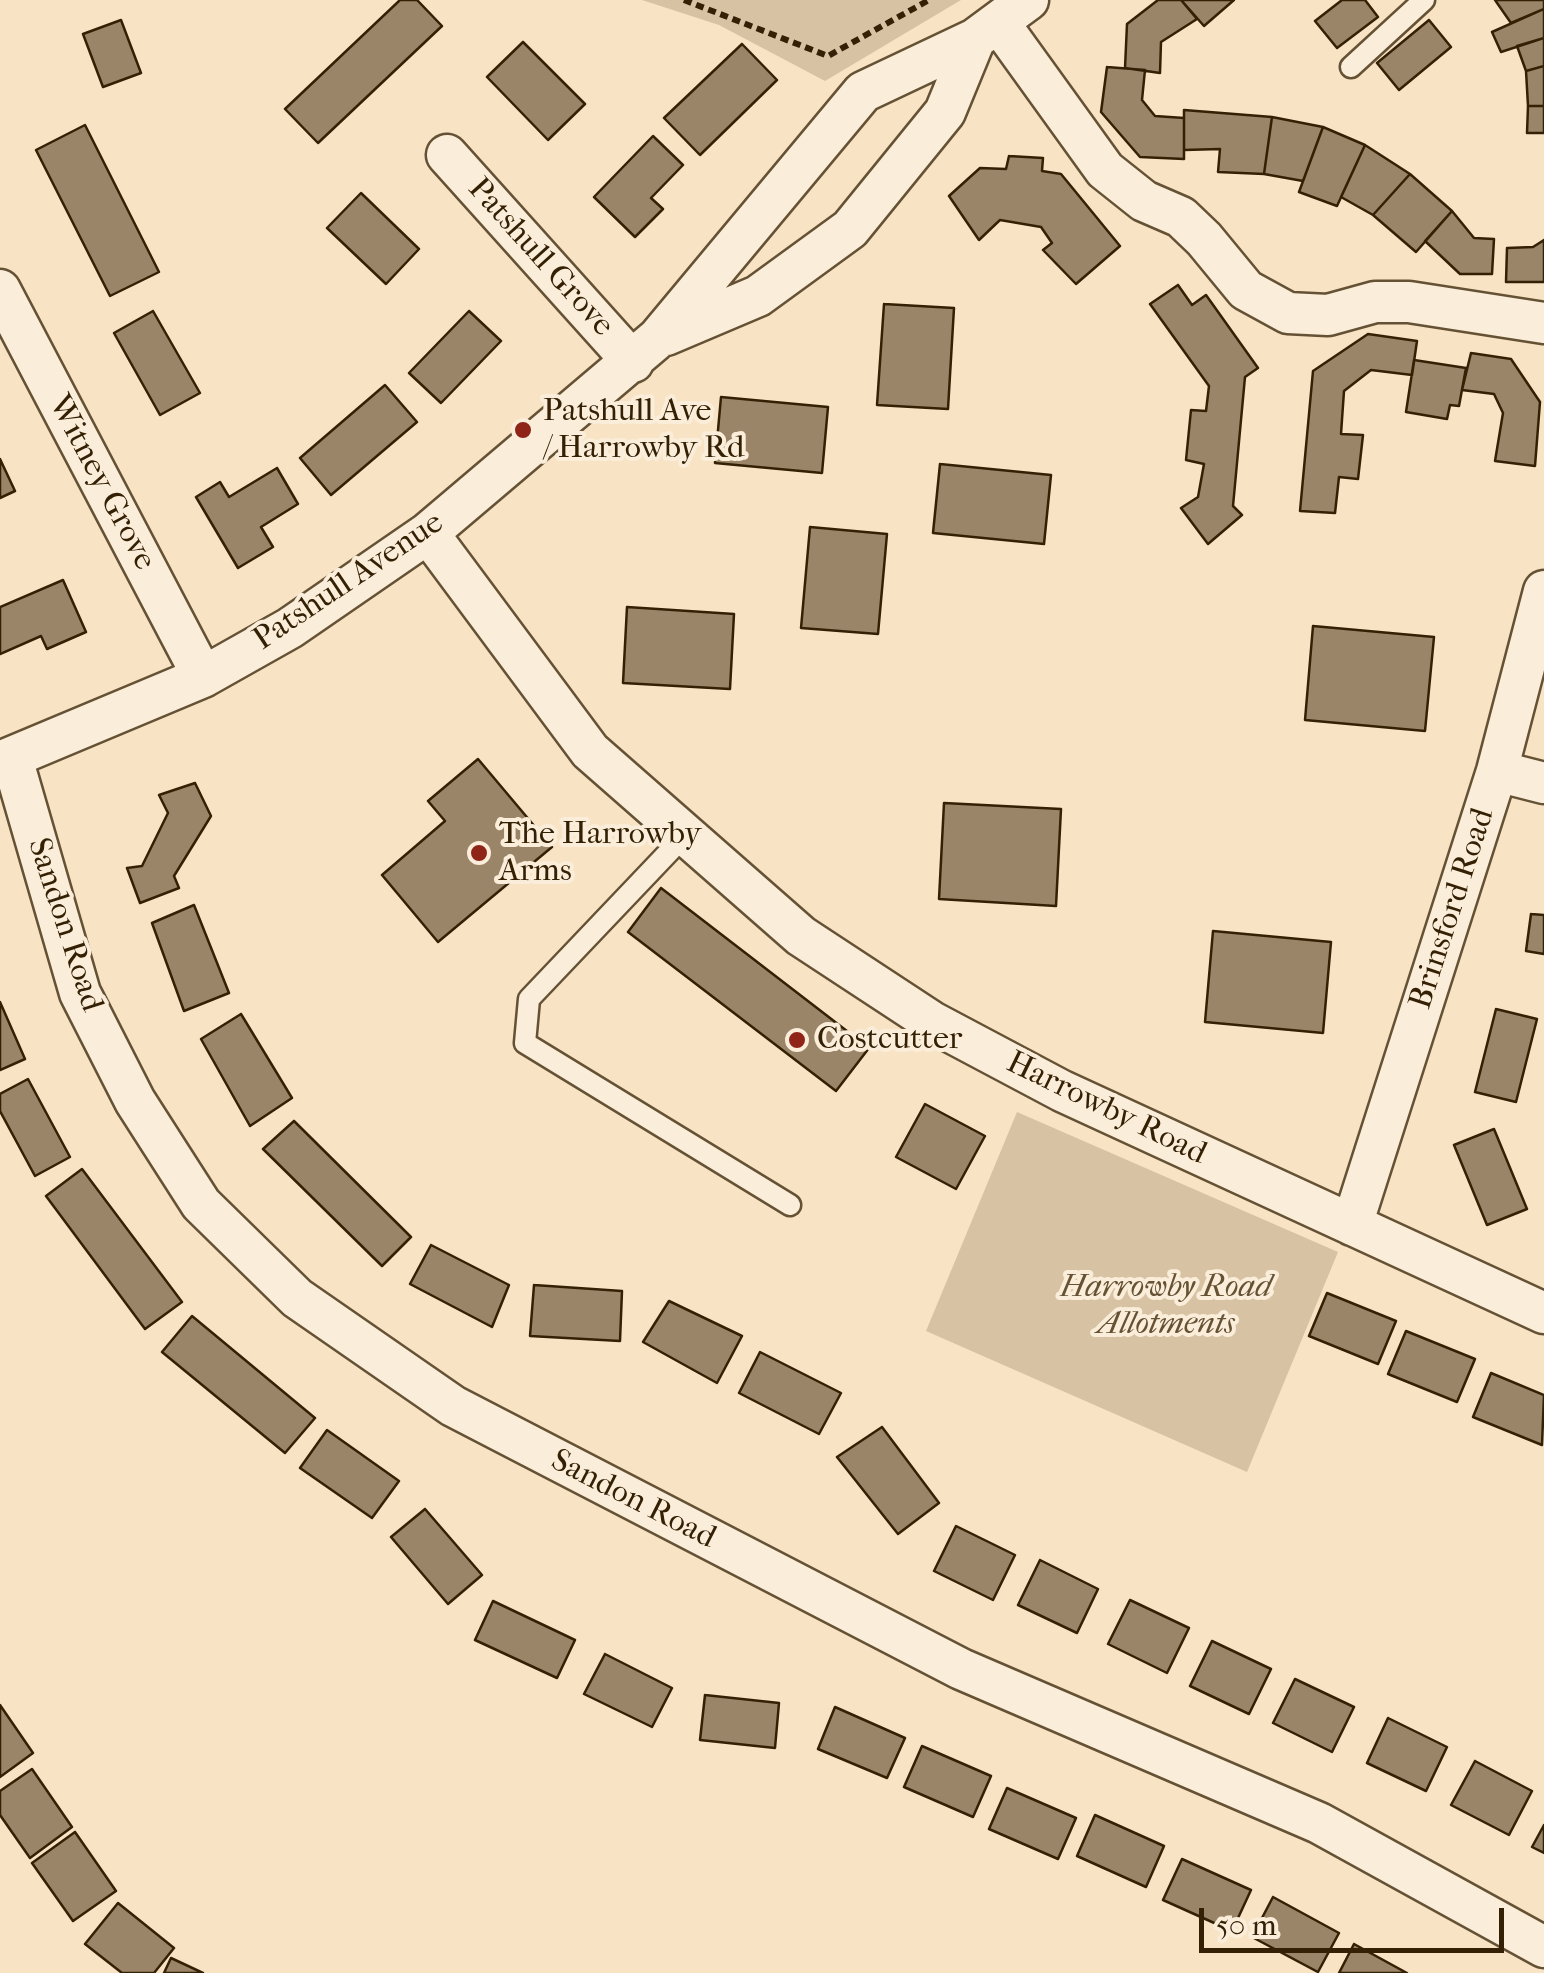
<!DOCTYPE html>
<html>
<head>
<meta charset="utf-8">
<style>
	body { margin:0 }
	#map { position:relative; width:1544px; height:1973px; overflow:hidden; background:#f8e3c5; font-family:"IM FELL French Canon",serif }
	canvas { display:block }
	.scale { position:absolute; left:1199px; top:1908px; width:305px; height:45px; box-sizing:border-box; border:5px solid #342004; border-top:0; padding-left:12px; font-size:30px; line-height:35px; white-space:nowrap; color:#342004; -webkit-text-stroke:8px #faedd9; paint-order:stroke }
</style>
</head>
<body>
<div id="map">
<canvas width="1544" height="1973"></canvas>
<div class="scale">50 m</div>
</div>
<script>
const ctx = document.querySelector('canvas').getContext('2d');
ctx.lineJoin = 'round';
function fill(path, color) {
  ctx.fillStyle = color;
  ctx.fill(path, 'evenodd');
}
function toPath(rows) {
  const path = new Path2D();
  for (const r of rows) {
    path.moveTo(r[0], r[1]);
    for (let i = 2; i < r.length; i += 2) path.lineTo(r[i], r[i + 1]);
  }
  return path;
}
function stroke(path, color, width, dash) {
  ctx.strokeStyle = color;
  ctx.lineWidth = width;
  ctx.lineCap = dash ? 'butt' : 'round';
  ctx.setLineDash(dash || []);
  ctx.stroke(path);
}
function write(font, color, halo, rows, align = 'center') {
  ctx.font = font + ' "IM FELL French Canon",serif';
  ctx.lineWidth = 8;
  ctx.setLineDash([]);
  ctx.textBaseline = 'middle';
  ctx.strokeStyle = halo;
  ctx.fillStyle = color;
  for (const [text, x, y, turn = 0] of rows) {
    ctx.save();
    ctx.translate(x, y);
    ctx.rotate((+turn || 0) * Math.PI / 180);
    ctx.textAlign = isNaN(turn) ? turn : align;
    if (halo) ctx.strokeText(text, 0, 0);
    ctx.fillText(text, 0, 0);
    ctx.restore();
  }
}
const green = toPath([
	[642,0,961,0,825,81,719,25],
	[1017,1112,1338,1252,1247,1472,926,1331]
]);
const building = toPath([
	[400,0,417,0,442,26,318,143,285,109,400,0],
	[1158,0,1181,0,1197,19,1161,42,1160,73,1125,68,1127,24,1158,0],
	[1181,0,1234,0,1204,26,1181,0],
	[1342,0,1365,0,1378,17,1337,48,1315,21,1342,0],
	[1495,0,1544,0,1544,9,1511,23,1495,0],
	[1544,9,1544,38,1501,52,1492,32,1544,9],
	[121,20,141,73,103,87,83,34,121,20],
	[1429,20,1451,47,1399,90,1377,63,1429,20],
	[1544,38,1544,66,1526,71,1517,46,1544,38],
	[523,42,585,104,548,140,487,77,523,42],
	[742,44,777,80,700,155,664,118,742,44],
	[1544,66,1544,106,1528,106,1526,71,1544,66],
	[1107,67,1145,70,1142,100,1155,116,1184,118,1184,159,1140,157,1101,112,1107,67],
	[1528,106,1544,106,1544,133,1527,133,1528,106],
	[1184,110,1272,117,1264,174,1218,172,1220,149,1184,150,1184,110],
	[1272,117,1323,127,1303,181,1264,174,1272,117],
	[85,125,159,272,110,296,36,150,85,125],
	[1323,127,1365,145,1337,206,1299,192,1323,127],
	[653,136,683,165,651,198,663,209,635,237,594,197,653,136],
	[1365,145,1410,174,1373,215,1341,197,1365,145],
	[1009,156,1043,158,1042,171,1061,174,1120,246,1076,284,1043,250,1052,243,1041,227,1000,220,979,240,949,196,980,168,1006,169,1009,156],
	[1410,174,1452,211,1416,252,1373,215,1410,174],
	[361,193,419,249,386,284,327,228,361,193],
	[1452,211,1474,238,1494,239,1492,274,1460,274,1425,241,1452,211],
	[1544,240,1544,282,1506,282,1507,248,1533,247,1544,240],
	[1178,285,1192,305,1206,295,1258,368,1245,377,1233,506,1242,515,1208,544,1181,508,1198,497,1204,464,1186,460,1191,410,1206,411,1209,386,1150,304,1178,285],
	[884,304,954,308,948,409,877,405,884,304],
	[153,311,200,393,160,415,114,333,153,311],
	[469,311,501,341,441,403,409,373,469,311],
	[1368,334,1417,341,1412,375,1371,370,1344,391,1341,434,1363,435,1358,479,1339,477,1335,513,1300,511,1313,371,1368,334],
	[1471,353,1511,359,1540,402,1535,466,1495,461,1503,413,1494,394,1462,390,1471,353],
	[1414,360,1466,368,1459,406,1450,405,1447,419,1406,412,1414,360],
	[385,385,417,422,331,495,300,458,385,385],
	[721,397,828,407,822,473,715,463,721,397],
	[0,459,15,491,0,498,0,459],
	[940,464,1051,475,1044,544,933,533,940,464],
	[277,468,298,504,261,527,273,547,238,568,196,497,220,482,229,497,277,468],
	[810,527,887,534,878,634,801,628,810,527],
	[63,580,86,632,47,649,41,636,0,654,0,607,63,580],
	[627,607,734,614,730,689,623,683,627,607],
	[1313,626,1434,637,1425,731,1305,720,1313,626],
	[478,759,552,847,438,942,382,875,445,821,428,801,478,759],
	[195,783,211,816,174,876,179,888,140,903,127,868,142,866,168,813,159,795,195,783],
	[944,803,1061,809,1056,906,939,899,944,803],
	[661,888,869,1048,836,1091,628,932,661,888],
	[194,905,229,993,184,1011,152,923,194,905],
	[1531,914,1544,915,1544,954,1526,951,1531,914],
	[1213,931,1331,942,1323,1033,1205,1022,1213,931],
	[0,1002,25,1059,0,1070,0,1002],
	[1496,1009,1537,1019,1516,1102,1475,1092,1496,1009],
	[241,1014,292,1098,250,1126,201,1039,241,1014],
	[28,1079,70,1157,35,1176,0,1111,0,1094,28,1079],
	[925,1104,985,1136,956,1189,896,1157,925,1104],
	[294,1121,411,1237,382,1266,263,1149,294,1121],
	[1494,1129,1527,1209,1487,1225,1454,1145,1494,1129],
	[82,1169,182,1302,145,1329,46,1196,82,1169],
	[431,1245,509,1285,492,1327,410,1284,431,1245],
	[534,1285,622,1291,620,1341,530,1336,534,1285],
	[1327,1293,1396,1321,1378,1364,1309,1336,1327,1293],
	[669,1301,742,1336,717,1383,643,1342,669,1301],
	[192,1316,315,1418,285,1453,162,1352,192,1316],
	[1406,1331,1475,1359,1457,1402,1388,1374,1406,1331],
	[760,1352,841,1393,819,1434,739,1393,760,1352],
	[1491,1373,1544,1395,1542,1445,1473,1417,1491,1373],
	[882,1427,939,1503,898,1534,837,1457,882,1427],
	[327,1430,399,1481,372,1518,300,1468,327,1430],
	[425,1509,482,1575,448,1604,391,1537,425,1509],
	[956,1526,1015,1555,993,1600,934,1571,956,1526],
	[1040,1560,1098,1589,1077,1633,1018,1605,1040,1560],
	[1130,1600,1189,1628,1167,1673,1108,1644,1130,1600],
	[493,1601,575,1640,557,1678,475,1640,493,1601],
	[1212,1641,1271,1669,1249,1714,1190,1686,1212,1641],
	[605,1654,672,1688,652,1727,584,1694,605,1654],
	[1295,1679,1354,1707,1332,1752,1273,1723,1295,1679],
	[705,1695,779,1703,775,1748,700,1740,705,1695],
	[0,1705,33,1753,0,1777,0,1705],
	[835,1707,905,1738,887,1778,818,1749,835,1707],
	[1388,1718,1447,1747,1426,1791,1367,1763,1388,1718],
	[922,1746,991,1776,973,1817,904,1787,922,1746],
	[1475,1761,1532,1791,1509,1835,1451,1805,1475,1761],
	[32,1769,72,1827,30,1858,0,1815,0,1791,32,1769],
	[1007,1788,1076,1818,1058,1859,989,1829,1007,1788],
	[1095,1815,1164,1846,1146,1887,1077,1856,1095,1815],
	[1544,1825,1544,1853,1532,1847,1544,1825],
	[75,1832,116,1891,73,1921,32,1863,75,1832],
	[1182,1859,1251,1890,1232,1931,1163,1900,1182,1859],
	[1273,1897,1339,1933,1318,1972,1252,1937,1273,1897],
	[118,1903,174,1948,154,1973,122,1973,85,1944,118,1903],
	[1354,1944,1407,1973,1339,1973,1354,1944],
	[171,1958,203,1973,164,1973,171,1958]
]);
const path = toPath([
	[684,0,828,56,929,0]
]);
const lane = toPath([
	[1351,67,1424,0],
	[685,835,529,999,525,1043,790,1205]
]);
const street = toPath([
	[999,23,1105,170,1144,201,1181,217,1204,239,1246,290,1288,313,1328,315,1375,302,1409,302,1544,323],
	[447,155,633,362],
	[0,290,203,677],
	[666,335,758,296,850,229,945,112,975,39],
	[428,533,590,751,801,936,932,1022,1062,1091,1544,1313],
	[12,758,80,993,135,1101,201,1204,297,1298,453,1406,961,1669,1319,1823,1544,1947],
	[0,762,203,677,290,628,428,533,658,338,863,92,975,39,1028,0],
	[1497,771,1544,783],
	[1352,1225,1497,771,1544,591]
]);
const markers = [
	[523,430,10,"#8f2418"],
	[479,853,10,"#8f2418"],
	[797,1040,10,"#8f2418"]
];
const streetNames = [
	["Patshull Grove",540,258,48],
	["Witney Grove",101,483,62],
	["Patshull Avenue",349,582,-34],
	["Brinsford Road",1453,909,-72],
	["Sandon Road",64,925,72],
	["Harrowby Road",1106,1109,26],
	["Sandon Road",633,1500,27]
];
const poiNames = [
	["Patshull Ave",543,412],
	["/ Harrowby Rd",543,449],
	["The Harrowby",499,835],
	["Arms",499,872],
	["Costcutter",817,1040]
];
const parkNames = [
	["Harrowby Road",1166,1288],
	["Allotments",1166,1325]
];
fill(green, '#d7c2a4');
fill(building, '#9a8568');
stroke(building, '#342004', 2.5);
stroke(lane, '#655134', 25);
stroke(street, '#655134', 45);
stroke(path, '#342004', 6, [8, 5]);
stroke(lane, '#faedd9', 20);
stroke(street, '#faedd9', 40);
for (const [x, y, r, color] of markers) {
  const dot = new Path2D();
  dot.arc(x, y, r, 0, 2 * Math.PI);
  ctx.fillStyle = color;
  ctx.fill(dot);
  stroke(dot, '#faedd9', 4);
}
write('32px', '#342004', '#faedd9', streetNames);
write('32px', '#342004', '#faedd9', poiNames, 'left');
write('italic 32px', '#655134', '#faedd9', parkNames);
</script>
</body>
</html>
